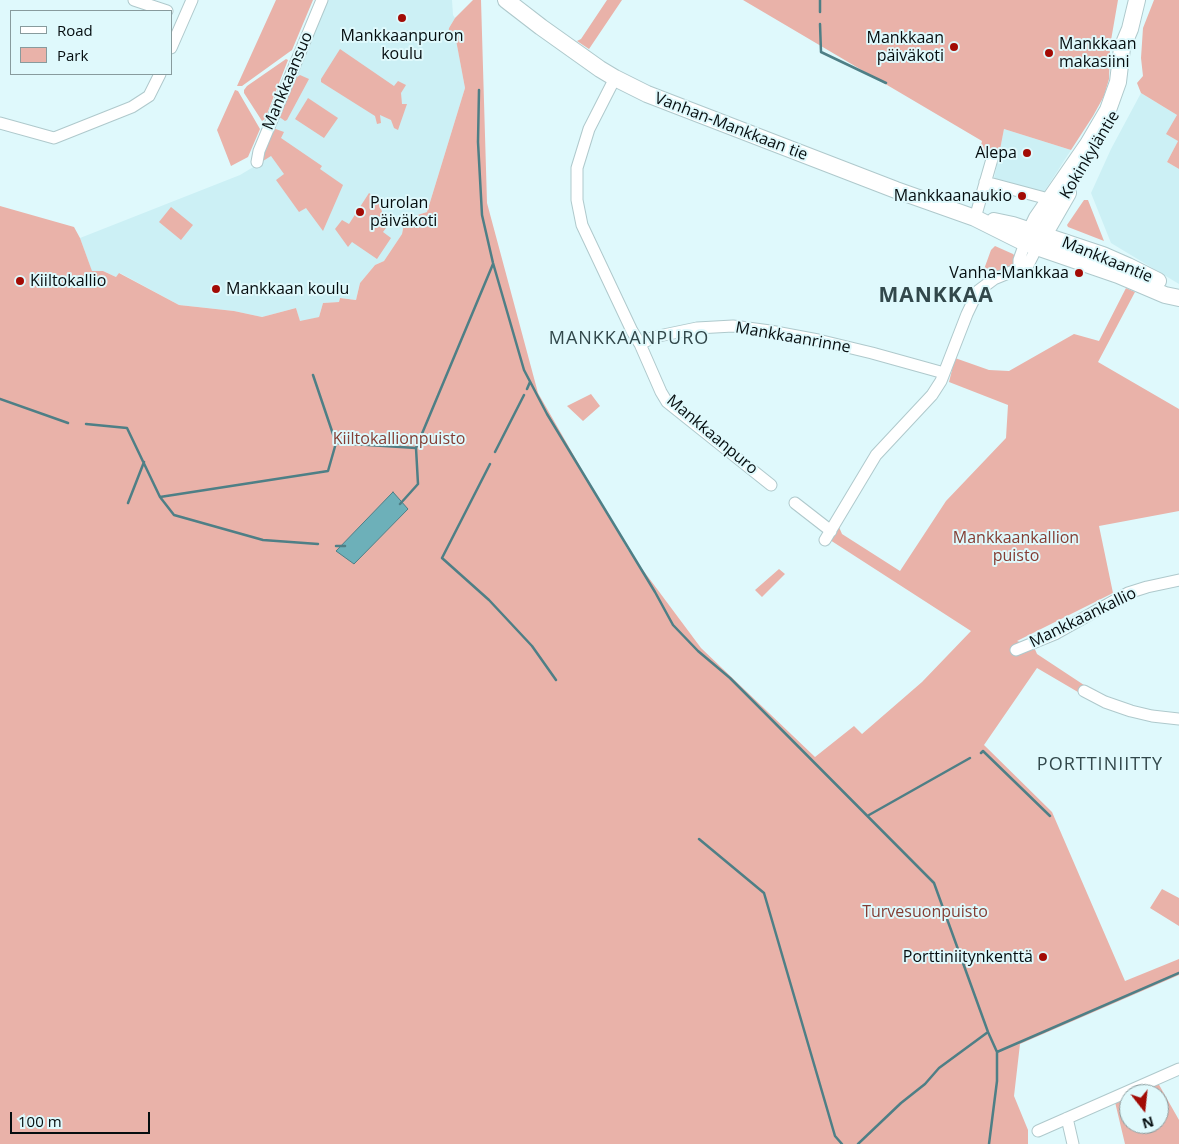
<!DOCTYPE html>
<html>
<head>
<meta charset="utf-8">
<style>
	body { margin:0 }
	#map { position:relative; width:1179px; height:1144px; overflow:hidden; background:#dff9fc; font-family:"Open Sans",sans-serif }
	canvas { display:block }
	.legend { position:absolute; left:10px; top:10px; width:162px; height:65px; box-sizing:border-box; background:#dff9fc; border:1px solid #889b9d; margin:0; padding:6px 9px; list-style:none; font-size:15px; color:#050d0f }
	.legend li { display:flex; align-items:center; gap:10px; height:25px }
	.legend b { width:25px; border:1px solid #889b9d }
	.north { position:absolute; left:1119px; top:1084px; width:50px; height:50px; box-sizing:border-box; background:#dff9fc; border:1px solid #889b9d; border-radius:50%; rotate:164deg; font-size:14px; font-weight:700; line-height:20px; text-align:center; color:#050d0f }
	.north::after { content:''; display:block; margin:auto; width:18px; height:22px; background:#a20b05; clip-path:polygon(50% 0,100% 100%,50% 72%,0 100%) }
	.scale { position:absolute; left:10px; top:1112px; width:140px; height:22px; box-sizing:border-box; border:2px solid #050d0f; border-top:0; padding-left:6px; font-size:15px; line-height:18px; white-space:nowrap; color:#050d0f; -webkit-text-stroke:4px #dff9fc; paint-order:stroke }
</style>
</head>
<body>
<div id="map">
<canvas width="1179" height="1144"></canvas>
<ul class="legend">
<li><b style="height:6px;background:#fff"></b>Road</li>
<li><b style="height:14px;background:#e9b2a9"></b>Park</li>
</ul>
<div class="north">N</div>
<div class="scale">100 m</div>
</div>
<script>
const ctx = document.querySelector('canvas').getContext('2d');
ctx.lineJoin = 'round';
function fill(path, color) {
  ctx.fillStyle = color;
  ctx.fill(path, 'evenodd');
}
function toPath(rows) {
  const path = new Path2D();
  for (const r of rows) {
    path.moveTo(r[0], r[1]);
    for (let i = 2; i < r.length; i += 2) path.lineTo(r[i], r[i + 1]);
  }
  return path;
}
function stroke(path, color, width, dash) {
  ctx.strokeStyle = color;
  ctx.lineWidth = width;
  ctx.lineCap = dash ? 'butt' : 'round';
  ctx.setLineDash(dash || []);
  ctx.stroke(path);
}
function write(font, color, halo, rows, align = 'center') {
  ctx.font = font + ' "Open Sans",sans-serif';
  ctx.lineWidth = 4;
  ctx.setLineDash([]);
  ctx.textBaseline = 'middle';
  ctx.strokeStyle = halo;
  ctx.fillStyle = color;
  for (const [text, x, y, turn = 0] of rows) {
    ctx.save();
    ctx.translate(x, y);
    ctx.rotate((+turn || 0) * Math.PI / 180);
    ctx.textAlign = isNaN(turn) ? turn : align;
    if (halo) ctx.strokeText(text, 0, 0);
    ctx.fillText(text, 0, 0);
    ctx.restore();
  }
}
const built = toPath([
	[325,0,452,0,453,15,455,18,449,28,456,39,465,88,427,212,405,219,402,234,384,261,375,265,360,283,356,300,340,298,339,302,323,303,319,317,300,322,296,308,262,317,234,311,179,305,120,273,116,277,103,271,92,272,80,238,240,175,255,166,262,158],
	[1141,93,1177,115,1178,141,1167,162,1179,169,1179,284,1111,243,1091,193,1111,149],
	[1004,129,1071,150,1044,192,1042,191,1041,194,994,179]
]);
const green = toPath([
	[276,0,313,0,292,50,242,86,237,86],
	[473,0,481,0,487,203,538,393,628,550,701,648,815,757,854,726,862,734,922,682,971,631,830,540,839,527,842,534,900,571,946,501,1006,438,1008,405,949,382,955,358,989,370,1009,371,1074,334,1099,341,1126,288,1135,292,1098,362,1179,409,1179,511,1099,526,1113,593,1017,641,1034,647,1037,654,1087,687,1083,695,1037,668,984,745,1052,812,1125,981,1179,959,1179,975,1020,1044,1014,1096,1028,1130,1028,1144,0,1144,0,206,74,227,80,238,92,271,103,271,116,277,119,273,179,305,234,311,262,317,296,308,300,321,319,317,323,303,339,302,340,298,356,300,360,283,375,265,384,261,402,234,405,219,427,212,465,88,456,40,448,35,449,28,455,18],
	[607,0,622,0,589,49,577,41,581,39],
	[743,0,1118,0,1110,46,1109,79,1104,96,1093,116,1071,150,1004,129,998,160,979,154,982,141],
	[1154,0,1179,0,1179,169,1167,162,1178,141,1166,134,1177,115,1141,93,1137,83,1143,76,1141,58,1143,28],
	[340,49,394,86,398,81,406,85,401,93,402,104,407,104,398,130,394,128,391,120,380,115,381,123,377,124,375,116,321,82,321,79],
	[286,59,288,60,265,119,262,121,244,93,244,90,247,86],
	[300,75,309,79,287,120,285,121,278,116,293,80],
	[235,90,238,91,260,129,248,157,231,166,217,130],
	[308,98,338,118,324,138,295,119],
	[273,128,284,132,281,138,322,166,320,169,343,185,323,231,306,208,299,212,276,180,284,174,271,156,263,161,262,154],
	[369,193,379,200,386,228,383,232,391,238,377,259,352,242,348,247,335,229,342,220,349,224],
	[1084,200,1088,200,1104,241,1068,227,1067,225],
	[171,207,193,225,181,240,159,222],
	[995,246,1013,254,1016,257,1015,262,1011,267,986,278,983,275,983,272,991,250],
	[591,394,600,406,583,421,567,406],
	[779,569,785,574,762,597,755,590],
	[1162,889,1179,898,1179,926,1150,908],
	[1158,1083,1179,1120,1179,1144,1125,1144,1115,1102,1129,1096,1129,1124,1159,1124,1159,1094,1133,1094]
]);
const water = toPath([
	[393,492,408,509,354,564,336,551,393,492]
]);
const stream = toPath([
	[820,0,820,12],
	[820,24,821,52,886,83],
	[479,90,478,142,482,215,493,263,524,370,547,414,655,592,673,625,698,651,730,678,755,703,934,883,988,1032,997,1052,997,1081,989,1144],
	[313,375,336,443,416,448],
	[527,389,530,382],
	[0,399,68,423],
	[86,424,127,428,160,497,174,515,263,540,318,544],
	[495,452,524,395],
	[490,464,442,558,489,600,532,646,556,680],
	[160,497,328,471,336,443],
	[128,503,144,462],
	[400,504,418,484,416,448,493,264],
	[336,546,345,546],
	[981,753,983,751,1050,816],
	[869,815,970,758],
	[699,839,764,893,835,1136,842,1144],
	[997,1052,1179,973],
	[858,1144,901,1103,925,1084,939,1068,988,1032]
]);
const minor = toPath([
	[134,0,167,11],
	[171,48,192,0],
	[615,78,589,129,577,168,577,200,582,225,632,331,640,344,661,392,667,402,771,485],
	[0,123,54,138,132,107,149,96,160,74],
	[257,162,259,151,322,0],
	[985,182,1056,201],
	[975,218,992,159],
	[1019,270,1019,260,1025,243],
	[640,344,654,337,697,328,733,326,770,331,818,340,872,353,944,373],
	[795,503,831,531],
	[825,540,876,455,932,395,941,381,967,314,978,291,994,279,1028,265,1037,247],
	[1016,650,1055,634,1128,593,1147,587,1179,580],
	[1084,691,1105,702,1131,711,1152,716,1179,719],
	[1067,1118,1073,1144],
	[1038,1131,1179,1069]
]);
const secondary = toPath([
	[506,0,541,27,600,69,615,78,647,94,896,190,975,218,1025,243,1118,275,1165,295,1179,298],
	[994,221,1013,225,1103,255,1128,266,1158,281],
	[1025,243,1037,218,1088,144,1108,110,1118,82,1122,48,1130,29,1137,0],
	[1037,247,1068,193]
]);
const markers = [
	[402,18,5,"#a20b05"],
	[954,47,5,"#a20b05"],
	[1049,53,5,"#a20b05"],
	[1027,153,5,"#a20b05"],
	[1022,196,5,"#a20b05"],
	[360,212,5,"#a20b05"],
	[1079,273,5,"#a20b05"],
	[20,281,5,"#a20b05"],
	[216,289,5,"#a20b05"],
	[1043,957,5,"#a20b05"]
];
const poiNames = [
	["Mankkaanpuron",402,36,"center"],
	["koulu",402,54,"center"],
	["Mankkaan",944,38],
	["päiväkoti",944,56],
	["Mankkaan",1059,44,"left"],
	["makasiini",1059,62,"left"],
	["Alepa",1017,153],
	["Mankkaanaukio",1012,196],
	["Purolan",370,203,"left"],
	["päiväkoti",370,221,"left"],
	["Vanha-Mankkaa",1069,273],
	["Kiiltokallio",30,281,"left"],
	["Mankkaan koulu",226,289,"left"],
	["Porttiniitynkenttä",1033,957]
];
const streetNames = [
	["Mankkaansuo",288,81,-67],
	["Vanhan-Mankkaan tie",731,127,21],
	["Kokinkyläntie",1090,155,-59],
	["Mankkaantie",1107,260,22],
	["Mankkaanrinne",793,338,10],
	["Mankkaanpuro",712,435,40],
	["Mankkaankallio",1083,618,-26]
];
const parkNames = [
	["Kiiltokallionpuisto",399,439],
	["Mankkaankallion",1016,538],
	["puisto",1016,556],
	["Turvesuonpuisto",925,912]
];
const neighbourhoodNames = [
	["MANKKAANPURO",629,339],
	["PORTTINIITTY",1100,765]
];
const districtNames = [
	["MANKKAA",936,296]
];
fill(built, '#ccf0f5');
fill(green, '#e9b2a9');
fill(water, '#6db0b9');
stroke(water, '#4e7f86', 1);
stroke(stream, '#4e7f86', 2.5);
stroke(minor, '#afc9cc', 13);
stroke(secondary, '#afc9cc', 18);
stroke(minor, '#fff', 11);
stroke(secondary, '#fff', 16);
for (const [x, y, r, color] of markers) {
  const dot = new Path2D();
  dot.arc(x, y, r, 0, 2 * Math.PI);
  ctx.fillStyle = color;
  ctx.fill(dot);
  stroke(dot, '#dff9fc', 2);
}
write('16px', '#050d0f', '#dff9fc', poiNames, 'right');
write('16px', '#050d0f', '#dff9fc', streetNames);
write('16px', '#833d33', '#dff9fc', parkNames);
ctx.letterSpacing = '1px';
write('18px', '#32484b', '#dff9fc', neighbourhoodNames);
ctx.letterSpacing = '0px';
ctx.letterSpacing = '1px';
write('bold 21px', '#32484b', '#dff9fc', districtNames);
ctx.letterSpacing = '0px';
</script>
</body>
</html>
